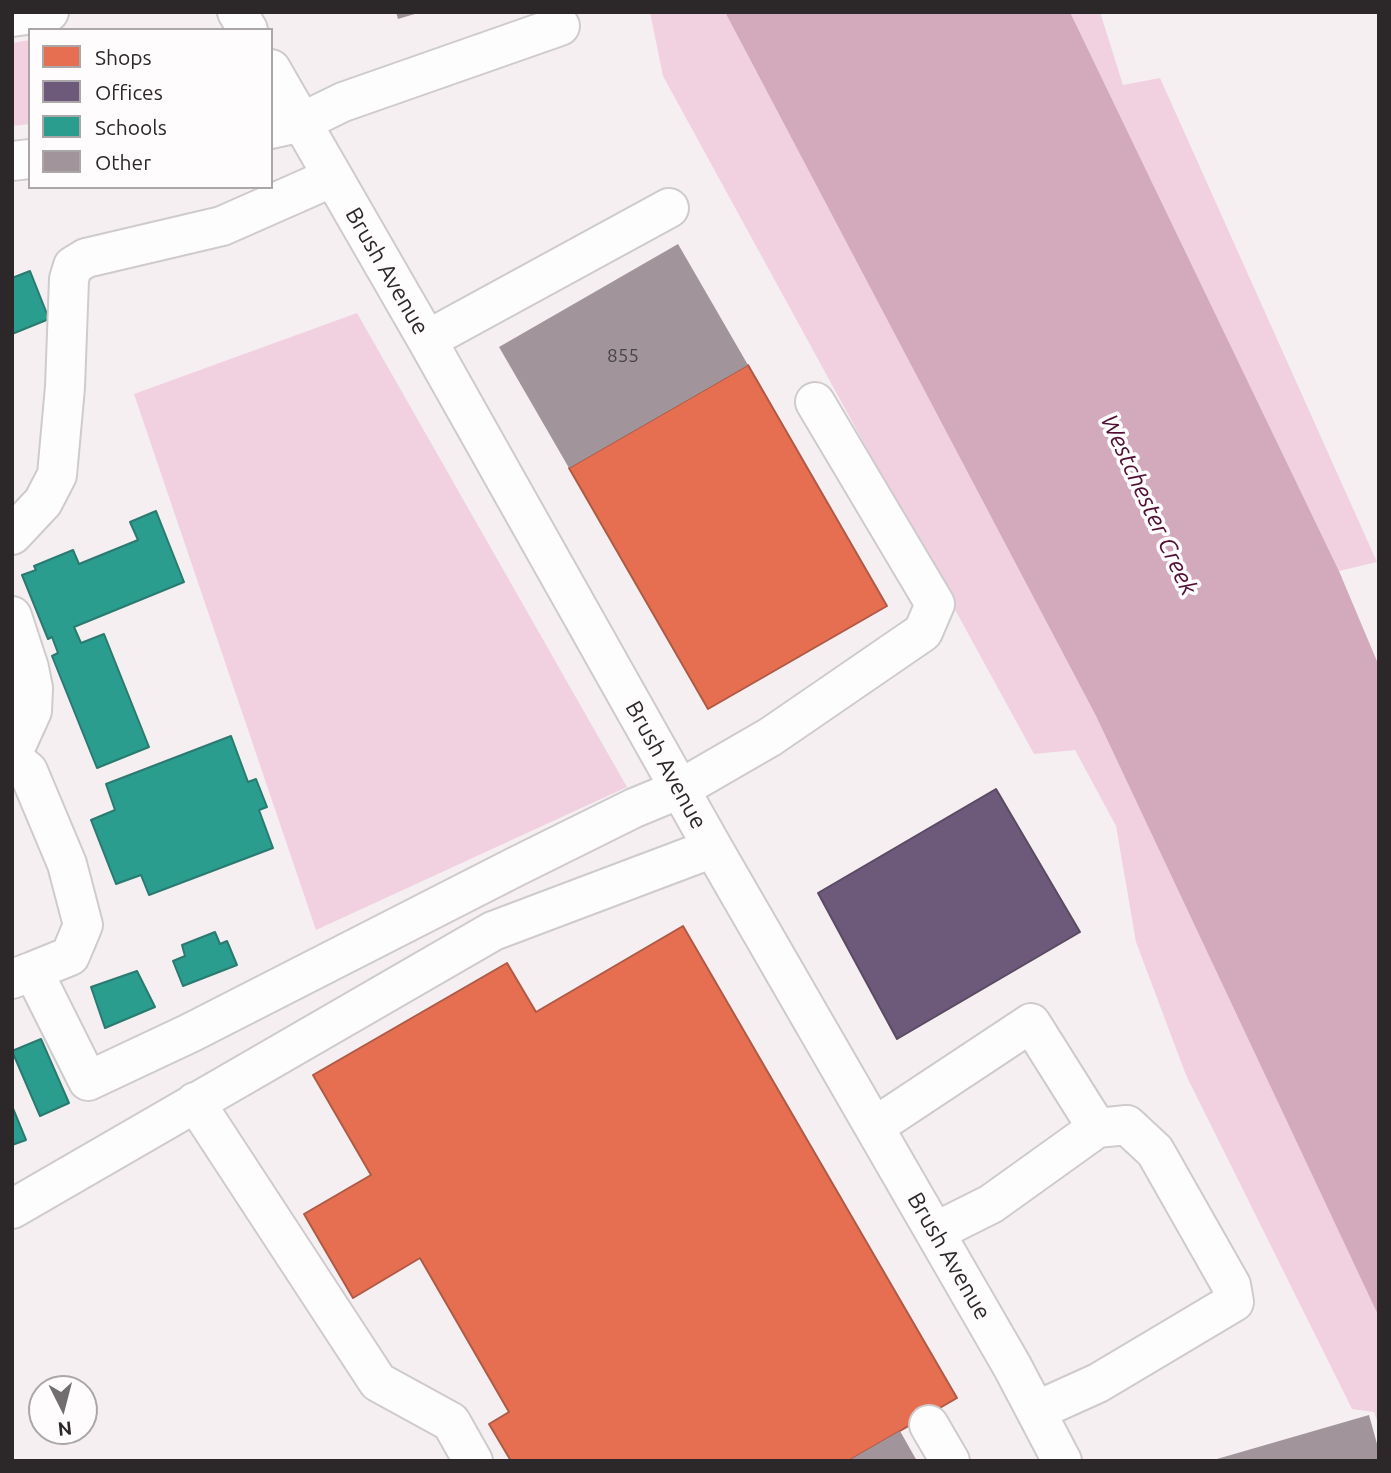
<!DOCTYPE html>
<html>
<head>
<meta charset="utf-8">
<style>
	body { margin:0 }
	#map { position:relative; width:1391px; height:1473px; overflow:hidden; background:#f5eff2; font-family:Ubuntu,sans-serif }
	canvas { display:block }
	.frame { position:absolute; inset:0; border:14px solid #2c2829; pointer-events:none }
	.legend { position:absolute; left:28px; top:28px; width:245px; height:161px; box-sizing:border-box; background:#fffcfd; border:2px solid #aba7a8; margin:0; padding:9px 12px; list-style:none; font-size:21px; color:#2c2829 }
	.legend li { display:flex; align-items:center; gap:14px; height:35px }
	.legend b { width:35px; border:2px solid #aba7a8 }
	.north { position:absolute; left:28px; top:1375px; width:70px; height:70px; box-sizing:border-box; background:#fffcfd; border:2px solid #aba7a8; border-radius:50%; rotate:174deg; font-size:19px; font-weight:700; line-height:28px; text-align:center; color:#2c2829 }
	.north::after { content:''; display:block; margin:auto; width:24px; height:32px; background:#726e6f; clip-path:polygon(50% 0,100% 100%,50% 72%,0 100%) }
</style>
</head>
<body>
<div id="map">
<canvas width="1391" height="1473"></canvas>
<div class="frame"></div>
<ul class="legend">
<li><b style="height:19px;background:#e76f51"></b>Shops</li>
<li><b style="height:19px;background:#6d597a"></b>Offices</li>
<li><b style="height:19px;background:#2a9d8f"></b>Schools</li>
<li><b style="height:19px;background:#a1959b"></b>Other</li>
</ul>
<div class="north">N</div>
</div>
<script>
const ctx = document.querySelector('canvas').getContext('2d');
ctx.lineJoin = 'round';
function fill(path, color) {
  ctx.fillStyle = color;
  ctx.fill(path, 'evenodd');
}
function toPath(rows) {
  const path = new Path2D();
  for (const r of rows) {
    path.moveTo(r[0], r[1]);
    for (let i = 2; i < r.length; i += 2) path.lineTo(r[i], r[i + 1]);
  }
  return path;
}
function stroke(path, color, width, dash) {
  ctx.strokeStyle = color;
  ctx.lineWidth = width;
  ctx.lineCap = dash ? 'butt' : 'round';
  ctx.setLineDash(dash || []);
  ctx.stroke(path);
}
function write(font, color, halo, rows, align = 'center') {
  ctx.font = font + ' Ubuntu,sans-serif';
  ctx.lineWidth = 7;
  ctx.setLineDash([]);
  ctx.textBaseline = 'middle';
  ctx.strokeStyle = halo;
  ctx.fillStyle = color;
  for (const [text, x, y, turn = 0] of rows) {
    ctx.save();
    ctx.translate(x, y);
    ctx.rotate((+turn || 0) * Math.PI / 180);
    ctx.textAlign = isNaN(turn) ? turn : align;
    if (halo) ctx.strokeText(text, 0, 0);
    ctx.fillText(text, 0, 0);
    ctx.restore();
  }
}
const green = toPath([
	[650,12,725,12,1096,716,1379,1317,1379,1426,1374,1412,1352,1409,1186,1075,1136,942,1116,826,1075,750,1034,754,663,76],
	[1070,12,1100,12,1123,85,1160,78,1377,562,1339,571],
	[30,40,30,124,12,126,12,43],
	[357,313,627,787,316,930,134,394]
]);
const water = toPath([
	[725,12,1070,12,1339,571,1379,666,1379,1317,1096,716]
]);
const shops = toPath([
	[748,365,887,606,708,709,569,468,748,365],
	[683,926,957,1398,848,1461,511,1461,489,1424,509,1412,420,1258,353,1298,304,1214,371,1175,313,1075,507,963,536,1012,683,926]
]);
const offices = toPath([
	[996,789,1080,932,897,1039,818,893,996,789]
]);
const schools = toPath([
	[30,271,49,319,12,334,12,278,30,271],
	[156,511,184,582,74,627,81,643,104,634,149,747,97,768,52,656,58,653,52,637,48,639,22,575,36,570,34,566,73,550,79,564,138,540,130,522,156,511],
	[231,736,248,782,256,779,267,807,259,810,273,848,149,895,141,875,116,884,91,820,115,810,106,784,231,736],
	[215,932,220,944,227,941,237,965,183,986,173,961,185,956,182,945,215,932],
	[137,971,155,1007,105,1028,91,987,137,971],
	[41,1039,69,1103,40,1116,12,1051,41,1039],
	[12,1106,26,1140,12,1145,12,1106]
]);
const building = toPath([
	[396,12,418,12,418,13,398,19],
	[678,244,748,365,569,468,499,347],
	[1369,1415,1379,1451,1379,1461,1210,1461],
	[900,1431,917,1461,848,1461]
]);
const minor = toPath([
	[237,12,248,30],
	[12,17,49,12],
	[271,69,427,340,713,848,1012,1366,1062,1461],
	[271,129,302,122,343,102,560,26],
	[12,161,30,159],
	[427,340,669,208],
	[12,535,43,502,57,475,65,387,69,279,73,266,86,258,222,226,333,177],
	[12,616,29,668,33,688,32,711,12,755],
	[12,758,28,771,67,864,83,925,70,956,33,971],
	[12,979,33,971,88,1081,190,1033,515,867,634,808,680,789,770,737,923,632,935,604,815,402],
	[195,1102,378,1382,451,1422,473,1461],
	[874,1127,1031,1023,1097,1128],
	[12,1209,493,931,713,848],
	[935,1232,991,1204,1097,1128,1127,1125,1155,1151,1231,1285,1234,1302,1098,1383,1036,1411],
	[929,1425,950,1461]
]);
const numberNames = [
	["855",623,356]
];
const streetNames = [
	["Brush Avenue",387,271,60],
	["Brush Avenue",666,765,61],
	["Brush Avenue",949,1256,60]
];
const waterNames = [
	["Westchester Creek",1149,505,65]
];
fill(green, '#f1d1df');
fill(water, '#d3aabc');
fill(shops, '#e76f51');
stroke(shops, '#af5a45', 2);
fill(offices, '#6d597a');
stroke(offices, '#5a4a62', 2);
fill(schools, '#2a9d8f');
stroke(schools, '#2b7a70', 2);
fill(building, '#a1959b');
stroke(minor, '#cfcbcc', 42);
stroke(minor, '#fefdfd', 38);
write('19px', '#494346', null, numberNames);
write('23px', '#2c2829', '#fffcfd', streetNames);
write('italic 24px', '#510e34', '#fffcfd', waterNames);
</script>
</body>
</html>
